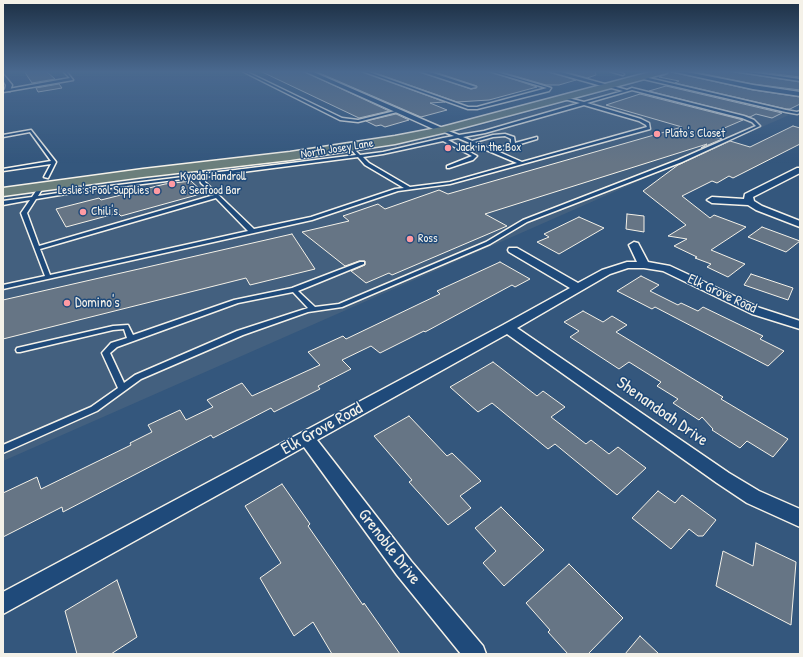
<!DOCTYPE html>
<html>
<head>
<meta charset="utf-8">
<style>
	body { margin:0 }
	#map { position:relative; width:803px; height:657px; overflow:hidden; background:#34577d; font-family:"Patrick Hand",sans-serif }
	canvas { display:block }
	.frame { position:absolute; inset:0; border:4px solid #f4f1e8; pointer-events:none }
</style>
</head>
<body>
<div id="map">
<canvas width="803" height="657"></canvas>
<div class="frame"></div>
</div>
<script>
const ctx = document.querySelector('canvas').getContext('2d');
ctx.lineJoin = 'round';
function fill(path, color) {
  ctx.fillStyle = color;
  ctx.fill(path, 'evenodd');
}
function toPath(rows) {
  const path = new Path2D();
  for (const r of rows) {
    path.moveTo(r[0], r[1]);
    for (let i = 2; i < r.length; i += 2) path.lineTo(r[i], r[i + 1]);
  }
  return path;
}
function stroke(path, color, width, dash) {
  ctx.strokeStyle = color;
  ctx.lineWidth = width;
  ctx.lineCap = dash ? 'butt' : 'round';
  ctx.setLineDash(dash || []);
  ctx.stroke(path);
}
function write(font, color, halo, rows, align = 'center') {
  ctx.font = font + ' "Patrick Hand",sans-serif';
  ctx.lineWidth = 3;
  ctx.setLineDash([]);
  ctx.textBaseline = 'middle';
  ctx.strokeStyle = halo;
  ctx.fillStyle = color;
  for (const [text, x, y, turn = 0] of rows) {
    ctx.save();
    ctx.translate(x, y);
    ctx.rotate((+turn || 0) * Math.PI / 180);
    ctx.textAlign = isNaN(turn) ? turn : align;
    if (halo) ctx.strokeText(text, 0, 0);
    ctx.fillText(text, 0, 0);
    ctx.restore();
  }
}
const built = toPath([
	[649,80,789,115,3,461,3,201,51,193,334,156,428,140]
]);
const building = toPath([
	[24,71,46,71,55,79,32,83,24,71],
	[260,71,303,71,389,111,359,118,260,71],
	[315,71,361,71,445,102,430,103,447,110,421,117,315,71],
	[370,71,418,71,471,89,476,88,477,86,432,71,488,71,537,87,489,100,457,102,370,71],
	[498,71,547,71,576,80,559,85,546,85,498,71],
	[563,71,595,71,596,75,587,78,563,71],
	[670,71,671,72,753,90,800,97,800,104,790,109,786,109,675,83,679,81,659,77,667,74,670,71],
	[690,71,733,71,734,72,800,82,800,90,753,84,690,71],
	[752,71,800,71,800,77,752,71],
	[59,84,62,88,38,92,36,88,59,84],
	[666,86,782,113,772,118,756,114,750,117,649,91,666,86],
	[640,94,743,120,708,135,722,139,701,148,707,144,485,214,507,226,392,275,389,273,366,283,351,271,365,265,365,261,359,261,345,266,302,232,349,221,343,216,378,204,385,209,439,190,448,194,682,127,606,105,640,94],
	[396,114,409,120,385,127,381,125,376,126,366,121,396,114],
	[793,126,800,128,800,144,733,178,729,176,717,183,712,181,682,196,710,218,714,215,746,227,711,250,745,264,728,277,707,267,711,264,695,258,697,257,674,246,687,239,668,236,686,225,643,191,678,165,730,141,750,147,793,126],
	[191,181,204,193,121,216,118,213,66,227,56,209,99,198,101,200,165,184,191,181],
	[627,214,644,216,644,232,626,229,627,214],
	[579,217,604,228,559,254,537,242,549,237,544,234,579,217],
	[762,227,800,241,786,252,748,237,762,227],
	[292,234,315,269,250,285,246,278,3,339,3,300,292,234],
	[500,262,530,279,515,287,512,285,425,332,424,331,380,353,371,346,342,360,351,369,318,386,320,389,274,412,271,408,213,438,211,435,63,512,62,507,3,537,3,493,37,477,41,489,131,445,130,443,152,432,148,425,180,410,186,420,213,407,207,400,242,383,252,396,320,365,308,352,343,336,346,339,440,294,437,291,500,262],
	[751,274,793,288,788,300,744,285,751,274],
	[641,276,659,285,650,291,678,305,681,303,698,311,703,307,763,336,760,339,784,351,768,366,655,307,652,309,617,291,641,276],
	[583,311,603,322,612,316,627,325,616,332,723,397,721,399,788,439,773,457,747,441,740,448,712,430,713,429,702,417,699,420,673,403,678,399,657,386,661,382,629,362,619,369,570,337,579,331,564,322,583,311],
	[493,362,537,396,543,391,565,407,551,417,586,444,591,440,609,454,618,447,646,468,617,495,555,444,548,449,492,403,478,412,450,387,493,362],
	[409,416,447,456,452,453,481,481,460,496,471,508,448,525,409,482,412,480,374,436,409,416],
	[282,484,310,524,308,526,363,605,364,603,400,654,332,654,313,622,294,636,260,578,281,563,245,506,282,484],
	[658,491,675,503,682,495,716,520,703,536,698,536,689,529,671,549,632,518,658,491],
	[501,507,544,550,504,586,483,563,496,551,475,528,501,507],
	[756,543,796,562,791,625,716,586,723,551,753,566,756,543],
	[569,564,623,618,588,654,568,654,548,632,550,630,526,603,569,564],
	[117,580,137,637,111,654,77,654,65,611,117,580],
	[640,636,659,654,625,654,640,636]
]);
const lane = toPath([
	[63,71,66,71,73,80,3,92,3,90,70,78,63,71],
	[242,71,245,71,342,118,358,120,399,110,401,111,358,122,340,120,242,71],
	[362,71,366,71,468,107,477,107,547,88,489,71,493,71,551,88,549,91,477,109,468,109,362,71],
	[609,71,614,71,624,74,623,75,609,71],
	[734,71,741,71,800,79,800,81,734,71],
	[640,76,786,110,797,112,800,111,800,113,797,114,786,112,639,78,640,76],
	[609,85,627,90,632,88,744,116,754,120,760,126,682,162,527,222,490,244,342,307,308,312,243,335,141,379,97,411,3,453,3,445,91,407,118,388,102,353,111,343,127,338,124,329,113,330,20,352,17,352,16,350,17,348,113,326,128,325,133,335,234,300,292,288,360,262,364,262,364,264,298,291,315,307,339,304,486,242,523,220,678,160,756,126,752,122,742,118,632,90,587,103,641,119,649,123,650,129,450,184,398,191,312,220,3,289,3,285,45,276,21,213,30,200,3,205,3,201,32,197,40,185,42,185,44,186,38,196,78,190,199,175,197,167,199,166,201,167,203,174,356,155,350,148,352,147,360,155,383,152,443,138,454,136,442,131,442,129,443,129,459,135,484,131,580,103,564,99,564,97,584,102,623,91,608,87,609,85],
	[584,105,639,121,646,125,647,127,522,162,497,151,537,139,537,137,515,143,514,137,505,134,493,135,472,141,463,137,485,133,584,105],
	[505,136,511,139,511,144,493,150,475,142,493,137,505,136],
	[458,138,517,163,450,182,410,187,369,163,363,157,383,154,443,141,472,156,447,166,447,168,449,168,473,160,477,156,448,140,458,138],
	[358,157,365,165,404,188,395,189,311,217,254,229,205,182,204,177,358,157],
	[199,177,201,183,214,195,39,246,27,213,36,199,78,192,199,177],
	[216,198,248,231,50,275,40,249,216,198],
	[293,292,308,308,237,331,135,375,124,383,110,353,117,347,238,303,293,292],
	[31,130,56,162,48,178,44,177,51,164,3,171,3,169,51,161,30,132,3,137,3,135,31,130]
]);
const street = toPath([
	[304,71,311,71,447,130,443,132,440,132,304,71],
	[419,71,427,71,476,87,471,88,419,71],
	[548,71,557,71,612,86,609,88,548,71],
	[671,71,682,71,753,85,800,92,800,96,753,89,671,71],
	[3,74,12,85,10,91,5,90,6,85,3,80,3,74],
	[797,168,800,168,800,173,753,197,754,201,762,206,800,221,800,227,756,210,748,205,712,203,707,200,712,197,744,199,745,194,797,168],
	[634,242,638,243,648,262,670,266,760,308,800,321,800,329,752,314,663,271,644,268,628,268,610,274,517,328,729,473,759,491,800,509,800,527,747,503,717,483,507,334,317,440,411,561,483,646,486,654,461,654,397,575,304,447,3,614,3,592,503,325,570,288,509,252,508,250,509,248,517,248,578,283,602,270,627,262,637,262,629,245,634,242]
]);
const primary = toPath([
	[654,71,668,71,667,73,447,132,395,144,290,160,143,177,3,196,3,188,143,169,290,152,395,136,442,127,654,71]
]);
const markers = [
	[657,134,4,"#ff9aa2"],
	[448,148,4,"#ff9aa2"],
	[172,184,4,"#ff9aa2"],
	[157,191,4,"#ff9aa2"],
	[83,212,4,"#ff9aa2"],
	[410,239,4,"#ff9aa2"],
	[67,303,4,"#ff9aa2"]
];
const farPoinames = [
	["Plato's Closet",665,134],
	["Jack in the Box",456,148],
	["Kyodai Handroll",180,177],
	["& Seafood Bar",180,191],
	["Leslie's Pool Supplies",149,191,"right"],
	["Chili's",91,212],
	["Ross",418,239]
];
const farStreetnames = [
	["North Josey Lane",337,149,-9]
];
const streetNames = [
	["Elk Grove Road",722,294,25]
];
const poiNames = [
	["Domino's",75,303]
];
const nearStreetnames = [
	["Shenandoah Drive",662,412,35],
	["Elk Grove Road",322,429,-29],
	["Grenoble Drive",389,547,52]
];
fill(built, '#43607f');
fill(building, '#667585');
stroke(building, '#f4f1e8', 1);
stroke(lane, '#f4f1e8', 3);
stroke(street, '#f4f1e8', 3);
stroke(primary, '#f4f1e8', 3);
fill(lane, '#1f4a7a');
fill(street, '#1f4a7a');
fill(primary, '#6b7f7c');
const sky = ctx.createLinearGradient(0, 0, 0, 163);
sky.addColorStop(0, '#1d3045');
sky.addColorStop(0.44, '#4a698f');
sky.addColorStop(1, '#4a698f00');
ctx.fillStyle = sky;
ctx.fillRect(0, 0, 803, 163);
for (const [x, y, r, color] of markers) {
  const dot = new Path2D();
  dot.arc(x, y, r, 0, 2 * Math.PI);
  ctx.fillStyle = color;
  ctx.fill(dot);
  stroke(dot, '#1f4a7a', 1.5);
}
write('12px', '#f4f1e8', '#1f4a7a', farPoinames, 'left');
write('12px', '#f4f1e8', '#1f4a7a', farStreetnames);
write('14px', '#f4f1e8', '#1f4a7a', streetNames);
write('14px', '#f4f1e8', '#1f4a7a', poiNames, 'left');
write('17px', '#f4f1e8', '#1f4a7a', nearStreetnames);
</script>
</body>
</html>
